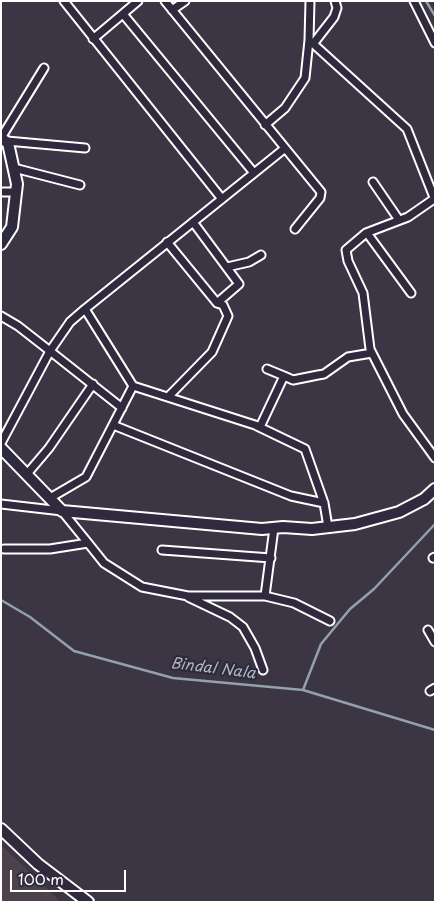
<!DOCTYPE html>
<html>
<head>
<meta charset="utf-8">
<style>
	body { margin:0 }
	#map { position:relative; width:436px; height:903px; overflow:hidden; background:#3c3543; font-family:"Playpen Sans",sans-serif }
	canvas { display:block }
	.frame { position:absolute; inset:0; border:2px solid #fff; pointer-events:none }
	.scale { position:absolute; left:10px; top:870px; width:116px; height:22px; box-sizing:border-box; border:2px solid #fff; border-top:0; padding-left:6px; font-size:15px; line-height:18px; white-space:nowrap; color:#fff; -webkit-text-stroke:4px #2f2a3d; paint-order:stroke }
</style>
</head>
<body>
<div id="map">
<canvas width="436" height="903"></canvas>
<div class="frame"></div>
<div class="scale">100 m</div>
</div>
<script>
const ctx = document.querySelector('canvas').getContext('2d');
ctx.lineJoin = 'round';
function fill(path, color) {
  ctx.fillStyle = color;
  ctx.fill(path, 'evenodd');
}
function toPath(rows) {
  const path = new Path2D();
  for (const r of rows) {
    path.moveTo(r[0], r[1]);
    for (let i = 2; i < r.length; i += 2) path.lineTo(r[i], r[i + 1]);
  }
  return path;
}
function stroke(path, color, width, dash) {
  ctx.strokeStyle = color;
  ctx.lineWidth = width;
  ctx.lineCap = dash ? 'butt' : 'round';
  ctx.setLineDash(dash || []);
  ctx.stroke(path);
}
function write(font, color, halo, rows, align = 'center') {
  ctx.font = font + ' "Playpen Sans",sans-serif';
  ctx.lineWidth = 4.5;
  ctx.setLineDash([]);
  ctx.textBaseline = 'middle';
  ctx.strokeStyle = halo;
  ctx.fillStyle = color;
  for (const [text, x, y, turn = 0] of rows) {
    ctx.save();
    ctx.translate(x, y);
    ctx.rotate((+turn || 0) * Math.PI / 180);
    ctx.textAlign = isNaN(turn) ? turn : align;
    if (halo) ctx.strokeText(text, 0, 0);
    ctx.fillText(text, 0, 0);
    ctx.restore();
  }
}
const built = toPath([
	[1,845,61,902,1,902]
]);
const stream = toPath([
	[426,1,435,16],
	[1,600,30,617,74,651,173,678,303,690,435,730],
	[303,690,321,644,350,609,374,589,435,524]
]);
const street = toPath([
	[64,1,222,199],
	[165,1,321,192,320,198,295,229],
	[310,1,309,40,407,129,435,200],
	[414,1,435,43],
	[172,10,185,1],
	[123,14,254,173],
	[93,39,138,1],
	[313,44,334,17,337,8,335,1],
	[265,125,285,108,305,78,309,40],
	[1,138,44,68],
	[7,141,85,148],
	[14,168,80,185],
	[373,182,399,220],
	[1,192,16,192],
	[434,199,408,217,366,233,346,250,348,261,363,293,370,349,403,414,435,458],
	[367,233,411,293],
	[167,242,217,303],
	[227,267,249,262,261,255],
	[85,309,133,386,255,425,305,449,324,503,328,527],
	[1,316,18,326,50,351,1,443],
	[284,376,293,380,318,375,324,374,348,357,372,353],
	[168,397,212,352,228,316,223,305,217,303,239,284,193,222],
	[122,408,50,351,70,322,85,309,284,149],
	[113,425,291,496,324,503],
	[260,427,284,376,267,369],
	[27,474,49,448,93,384],
	[50,498,86,477,133,386],
	[1,504,62,511,88,543,50,549,4,549],
	[88,543,104,563,142,587,188,596,265,596,274,528],
	[162,550,271,558],
	[433,558,435,557],
	[265,596,294,603,330,621],
	[188,597,230,617,243,627,255,648,263,670],
	[428,630,435,642],
	[430,691,435,688]
]);
const secondary = toPath([
	[1,138,8,143,17,184,12,227,1,244],
	[1,448,62,511,262,529,283,527,312,529,355,524,399,512,424,499,435,489],
	[1,829,38,864,88,902]
]);
const waterNames = [
	["Bindal Nala",213,669,7]
];
fill(built, '#4b424b');
stroke(stream, '#92a1ab', 2.5);
stroke(street, '#fff', 11);
stroke(secondary, '#fff', 14);
stroke(street, '#2f2a3d', 7);
stroke(secondary, '#2f2a3d', 10);
write('italic 15px', '#aeb9c0', '#2f2a3d', waterNames);
</script>
</body>
</html>
